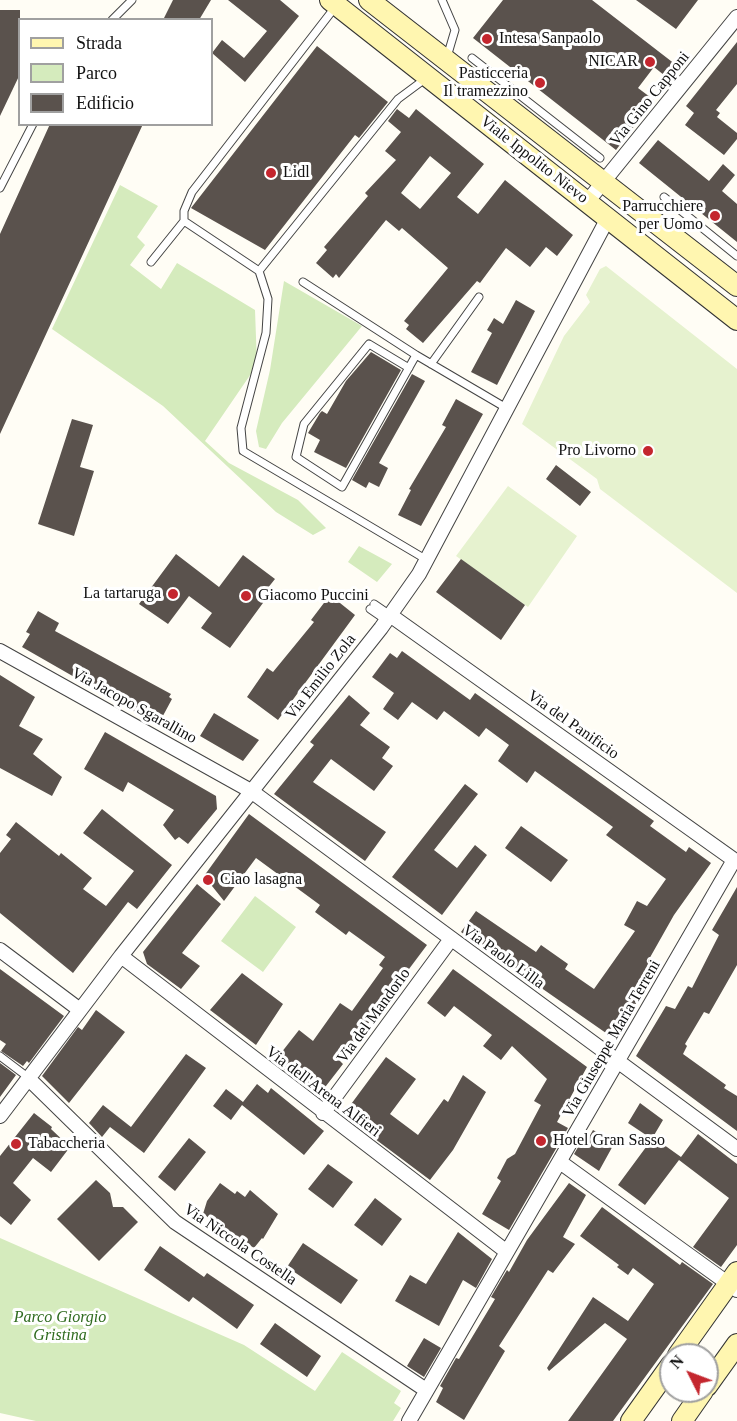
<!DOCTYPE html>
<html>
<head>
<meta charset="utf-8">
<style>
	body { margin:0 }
	#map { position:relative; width:737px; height:1421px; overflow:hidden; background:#fffdf5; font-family:"Times New Roman",serif }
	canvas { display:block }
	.legend { position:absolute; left:18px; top:18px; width:195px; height:108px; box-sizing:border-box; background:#fff; border:2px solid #a0a0a0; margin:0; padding:8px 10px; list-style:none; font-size:18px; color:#111 }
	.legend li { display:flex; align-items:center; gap:12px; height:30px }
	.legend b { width:30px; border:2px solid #a0a0a0 }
	.north { position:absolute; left:659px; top:1343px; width:60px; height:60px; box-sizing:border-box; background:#fff; border:2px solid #a0a0a0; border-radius:50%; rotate:312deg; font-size:16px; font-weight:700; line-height:24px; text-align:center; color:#111 }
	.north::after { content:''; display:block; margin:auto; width:21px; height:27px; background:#c4262e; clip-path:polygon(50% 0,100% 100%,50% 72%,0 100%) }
</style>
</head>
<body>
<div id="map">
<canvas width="737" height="1421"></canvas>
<ul class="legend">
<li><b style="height:8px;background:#fff6b0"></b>Strada</li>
<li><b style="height:16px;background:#d5ebbd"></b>Parco</li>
<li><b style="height:16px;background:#5a524d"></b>Edificio</li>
</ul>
<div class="north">N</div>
</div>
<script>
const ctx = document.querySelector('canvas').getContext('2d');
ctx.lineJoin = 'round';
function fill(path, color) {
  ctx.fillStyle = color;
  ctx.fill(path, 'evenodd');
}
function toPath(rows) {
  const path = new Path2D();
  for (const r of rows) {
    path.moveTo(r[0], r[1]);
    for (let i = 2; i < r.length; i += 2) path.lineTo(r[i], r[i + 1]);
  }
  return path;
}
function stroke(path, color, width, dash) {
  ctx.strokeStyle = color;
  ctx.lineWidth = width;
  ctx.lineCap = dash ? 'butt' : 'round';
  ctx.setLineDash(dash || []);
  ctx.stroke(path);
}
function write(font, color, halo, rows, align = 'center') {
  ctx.font = font + ' "Times New Roman",serif';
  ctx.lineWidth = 6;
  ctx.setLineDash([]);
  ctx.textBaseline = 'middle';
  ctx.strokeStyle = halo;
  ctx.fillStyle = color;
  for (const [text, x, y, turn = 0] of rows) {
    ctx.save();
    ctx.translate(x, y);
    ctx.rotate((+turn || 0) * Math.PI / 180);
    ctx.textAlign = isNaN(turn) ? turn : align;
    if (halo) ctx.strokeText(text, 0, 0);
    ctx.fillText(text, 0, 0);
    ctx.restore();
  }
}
const green = toPath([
	[120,185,158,206,137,237,145,245,130,265,161,289,177,263,255,310,257,365,205,441,229,463,298,500,326,528,313,535,276,512,163,406,52,329],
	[284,281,362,326,282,423,266,449,259,447,256,431,270,370],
	[359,546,392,564,377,582,348,562],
	[255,896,296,927,263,972,221,941],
	[0,1238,244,1345,315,1391,342,1352,401,1391,394,1403,401,1408,393,1421,36,1421,0,1413]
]);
const pitch = toPath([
	[606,266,737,369,737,593,600,489,597,479,522,424,564,336,590,302,586,295,600,269],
	[508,486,577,536,528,607,456,556]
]);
const building = toPath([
	[173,0,211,0,199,20,163,20],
	[228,0,280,0,299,16,245,82,212,53,222,40,244,58,267,31],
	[503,0,592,0,680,68,670,80,654,67,638,88,654,100,616,150,473,38],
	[636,0,698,0,676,29],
	[0,10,20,10,20,74,0,116],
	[737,42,737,84,716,110,720,113,717,117,737,133,737,139,724,155,685,125,694,113,686,106],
	[317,46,388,102,359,138,355,135,265,250,191,208],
	[397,109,409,118,416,109,484,164,457,197,478,214,505,180,573,235,557,256,546,247,530,267,506,248,480,283,477,281,423,343,406,329,409,325,404,321,448,268,402,228,399,231,386,220,339,278,336,274,333,278,316,263,327,250,324,247,368,196,365,193,396,160,385,151,401,132,388,121],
	[430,156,451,173,420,209,401,193],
	[50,124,143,124,0,434,0,234],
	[658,140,709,181,723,164,735,175,722,191,737,204,737,242,639,163],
	[516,300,535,311,497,385,471,372,492,333,487,330,494,318,503,324],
	[371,352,401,370,346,468,314,452,320,440,308,433,320,413,322,411,327,414,346,381],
	[412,374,425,381,379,463,388,468,379,487,369,482,366,488,352,480],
	[456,399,483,414,421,526,398,515,411,490,409,489,446,427,442,425],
	[72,419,93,425,80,467,94,471,74,536,38,524],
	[556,465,591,492,580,506,546,479],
	[176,554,219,587,243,555,275,579,267,589,271,592,230,648,201,628,212,613,189,596,168,624,139,604],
	[461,559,525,605,501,640,436,592],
	[330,595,355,615,278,720,247,697,267,668,273,672,314,622,311,620],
	[38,611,59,623,55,631,171,694,169,697,172,699,158,725,22,647,30,634,26,632],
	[402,651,470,700,475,693,654,821,650,826,686,852,689,847,711,863,674,915,648,961,656,967,616,1040,461,932,476,911,536,952,541,945,568,964,565,969,594,989,635,931,624,925,637,901,647,906,666,879,606,835,613,827,535,771,527,783,498,761,509,745,486,728,479,737,444,711,437,720,412,702,398,720,383,709,394,693,372,677,390,653,397,658],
	[0,675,35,697,19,726,43,739,33,754,62,777,52,796,0,768],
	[349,695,370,713,360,725,390,747,382,758,393,766,374,791,331,759,313,782,386,832,365,861,274,794,314,745,310,742],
	[214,713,259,740,243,761,200,736],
	[105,732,216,796,217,809,188,844,179,837,175,840,163,825,174,810,128,782,123,792,84,769],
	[465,784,478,794,434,850,457,868,475,845,487,855,442,915,392,877],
	[102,809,172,865,137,909,128,902,73,973,0,913,0,853,11,839,6,835,16,822,59,856,61,853,92,878,83,889,106,906,134,871,83,833],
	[249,814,427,945,340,1061,343,1064,319,1095,274,1062,299,1030,313,1041,340,1003,352,1011,383,968,379,965,385,957,349,931,346,935,315,912,320,905,256,858,224,901,204,876],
	[521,826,568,860,551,882,505,848],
	[197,884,221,904,182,953,200,966,181,989,147,964,143,952],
	[737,887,737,965,709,1014,704,1012,685,1044,687,1046,683,1054,726,1085,724,1088,737,1096,737,1131,636,1056,666,1006,675,1009,688,986,692,988,719,935,712,930],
	[0,969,64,1016,29,1063,27,1061,23,1066,1,1051,6,1044,0,1040],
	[453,969,587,1067,557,1122,568,1128,509,1230,482,1214,501,1181,497,1178,507,1159,515,1154,541,1105,534,1101,547,1079,512,1046,501,1060,483,1046,492,1035,454,1006,445,1017,427,1003],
	[242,973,283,1004,256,1045,210,1010],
	[96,1010,125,1032,69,1103,42,1076,78,1027,82,1030],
	[186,1054,206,1068,144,1153,110,1127,102,1137,89,1123,103,1105,131,1127],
	[386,1057,416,1079,390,1114,418,1135,444,1099,448,1102,463,1075,486,1092,453,1150,430,1180,343,1115],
	[0,1063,16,1075,0,1097],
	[257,1084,268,1093,271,1088,324,1131,304,1155,242,1105,231,1120,213,1106,226,1089,243,1102],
	[640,1103,663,1120,653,1137,681,1157,698,1134,737,1164,737,1245,721,1267,693,1247,729,1198,679,1160,645,1205,618,1185,652,1139,628,1123],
	[34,1113,52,1127,51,1129,70,1147,51,1172,33,1158,13,1183,31,1200,11,1225,0,1216,0,1156],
	[593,1130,615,1142,599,1171,574,1154,584,1137,588,1139],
	[189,1138,206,1152,175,1191,158,1177],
	[328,1164,353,1182,333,1208,308,1189],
	[96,1180,110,1193,113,1207,123,1207,138,1222,99,1261,57,1219],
	[220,1183,235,1194,237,1191,245,1197,250,1190,278,1214,263,1239,262,1238,254,1248,203,1214,207,1201],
	[569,1183,586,1195,563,1237,575,1244,553,1273,548,1270,499,1346,505,1351,464,1420,436,1402,443,1388,440,1386,456,1358,459,1359,495,1299,491,1297,507,1270,509,1272,527,1240],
	[375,1198,402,1219,382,1246,354,1225],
	[602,1207,680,1265,682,1262,713,1284,613,1421,568,1421,627,1339,605,1323,549,1371,547,1368,593,1297,628,1321,654,1284,633,1268,628,1275,617,1267,619,1265,580,1236],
	[458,1232,492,1259,476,1288,463,1280,439,1326,395,1301,410,1275,426,1284],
	[303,1243,358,1280,341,1304,287,1267],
	[160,1246,204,1277,207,1273,254,1305,237,1329,193,1297,189,1302,144,1270],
	[275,1323,321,1356,307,1377,260,1344],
	[424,1338,441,1348,424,1377,407,1366]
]);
const lane = toPath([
	[442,0,455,30,447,57],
	[112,20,132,0],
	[472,58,600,158],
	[0,188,33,124],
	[664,197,737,256],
	[184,221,259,271,268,299,266,333,241,428,243,451,427,560],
	[151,262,184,221,184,211,192,192,336,6],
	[259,271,398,99,425,79],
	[303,282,416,355],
	[431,364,479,297],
	[409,368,369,344,304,424,296,457,342,487,416,355,508,409],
	[374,604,390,615],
	[370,609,386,620],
	[0,1056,29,1078]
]);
const street = toPath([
	[587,202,737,17],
	[390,615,737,862],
	[0,651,251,791,737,1149],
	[0,950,80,1010],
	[121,956,507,1252],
	[29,1079,175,1222,426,1390],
	[323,1113,451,939],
	[0,1116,121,956,381,628,419,574,608,218],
	[560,1162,737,1290],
	[409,1421,734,860]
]);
const secondary = toPath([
	[330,0,737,320],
	[369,0,737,286],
	[678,1355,737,1272],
	[707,1386,737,1344],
	[631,1421,671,1365],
	[682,1421,703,1391]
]);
const markers = [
	[487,39,6,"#c4262e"],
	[650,62,6,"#c4262e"],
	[540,83,6,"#c4262e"],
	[271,173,6,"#c4262e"],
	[715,216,6,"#c4262e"],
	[648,451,6,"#c4262e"],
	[173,594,6,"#c4262e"],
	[246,596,6,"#c4262e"],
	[208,880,6,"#c4262e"],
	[541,1141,6,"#c4262e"],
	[16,1144,6,"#c4262e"]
];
const poiNames = [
	["Intesa Sanpaolo",499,39],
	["NICAR",638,62,"right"],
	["Pasticceria",528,74,"right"],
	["Il tramezzino",528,92,"right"],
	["Lidl",283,173],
	["Parrucchiere",703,207,"right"],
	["per Uomo",703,225,"right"],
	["Pro Livorno",636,451,"right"],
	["La tartaruga",161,594,"right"],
	["Giacomo Puccini",258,596],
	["Ciao lasagna",220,880],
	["Hotel Gran Sasso",553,1141],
	["Tabaccheria",28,1144]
];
const streetNames = [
	["Via Gino Capponi",650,99,-51],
	["Viale Ippolito Nievo",534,160,38],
	["Via Emilio Zola",321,677,-52],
	["Via Jacopo Sgarallino",134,706,29],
	["Via del Panificio",573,725,35],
	["Via Paolo Lilla",503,957,36],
	["Via del Mandorlo",374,1016,-54],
	["Via Giuseppe Maria Terreni",612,1039,-60],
	["Via dell'Arena Alfieri",323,1092,37],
	["Via Niccola Costella",240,1245,34]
];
const parkNames = [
	["Parco Giorgio",60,1318],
	["Gristina",60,1336]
];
fill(green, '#d5ebbd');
fill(pitch, '#e6f2cf');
fill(building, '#5a524d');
stroke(lane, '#444', 9);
stroke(street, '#444', 16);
stroke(secondary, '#333', 22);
stroke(lane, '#fff', 7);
stroke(street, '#fff', 14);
stroke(secondary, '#fff6b0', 20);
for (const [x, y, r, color] of markers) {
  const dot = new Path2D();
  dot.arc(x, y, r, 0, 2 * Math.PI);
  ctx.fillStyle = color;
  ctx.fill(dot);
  stroke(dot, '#fff', 2);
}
write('16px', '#111', '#fff', poiNames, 'left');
write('16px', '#111', '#fff', streetNames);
write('italic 16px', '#2f6b1f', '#fff', parkNames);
</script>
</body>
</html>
